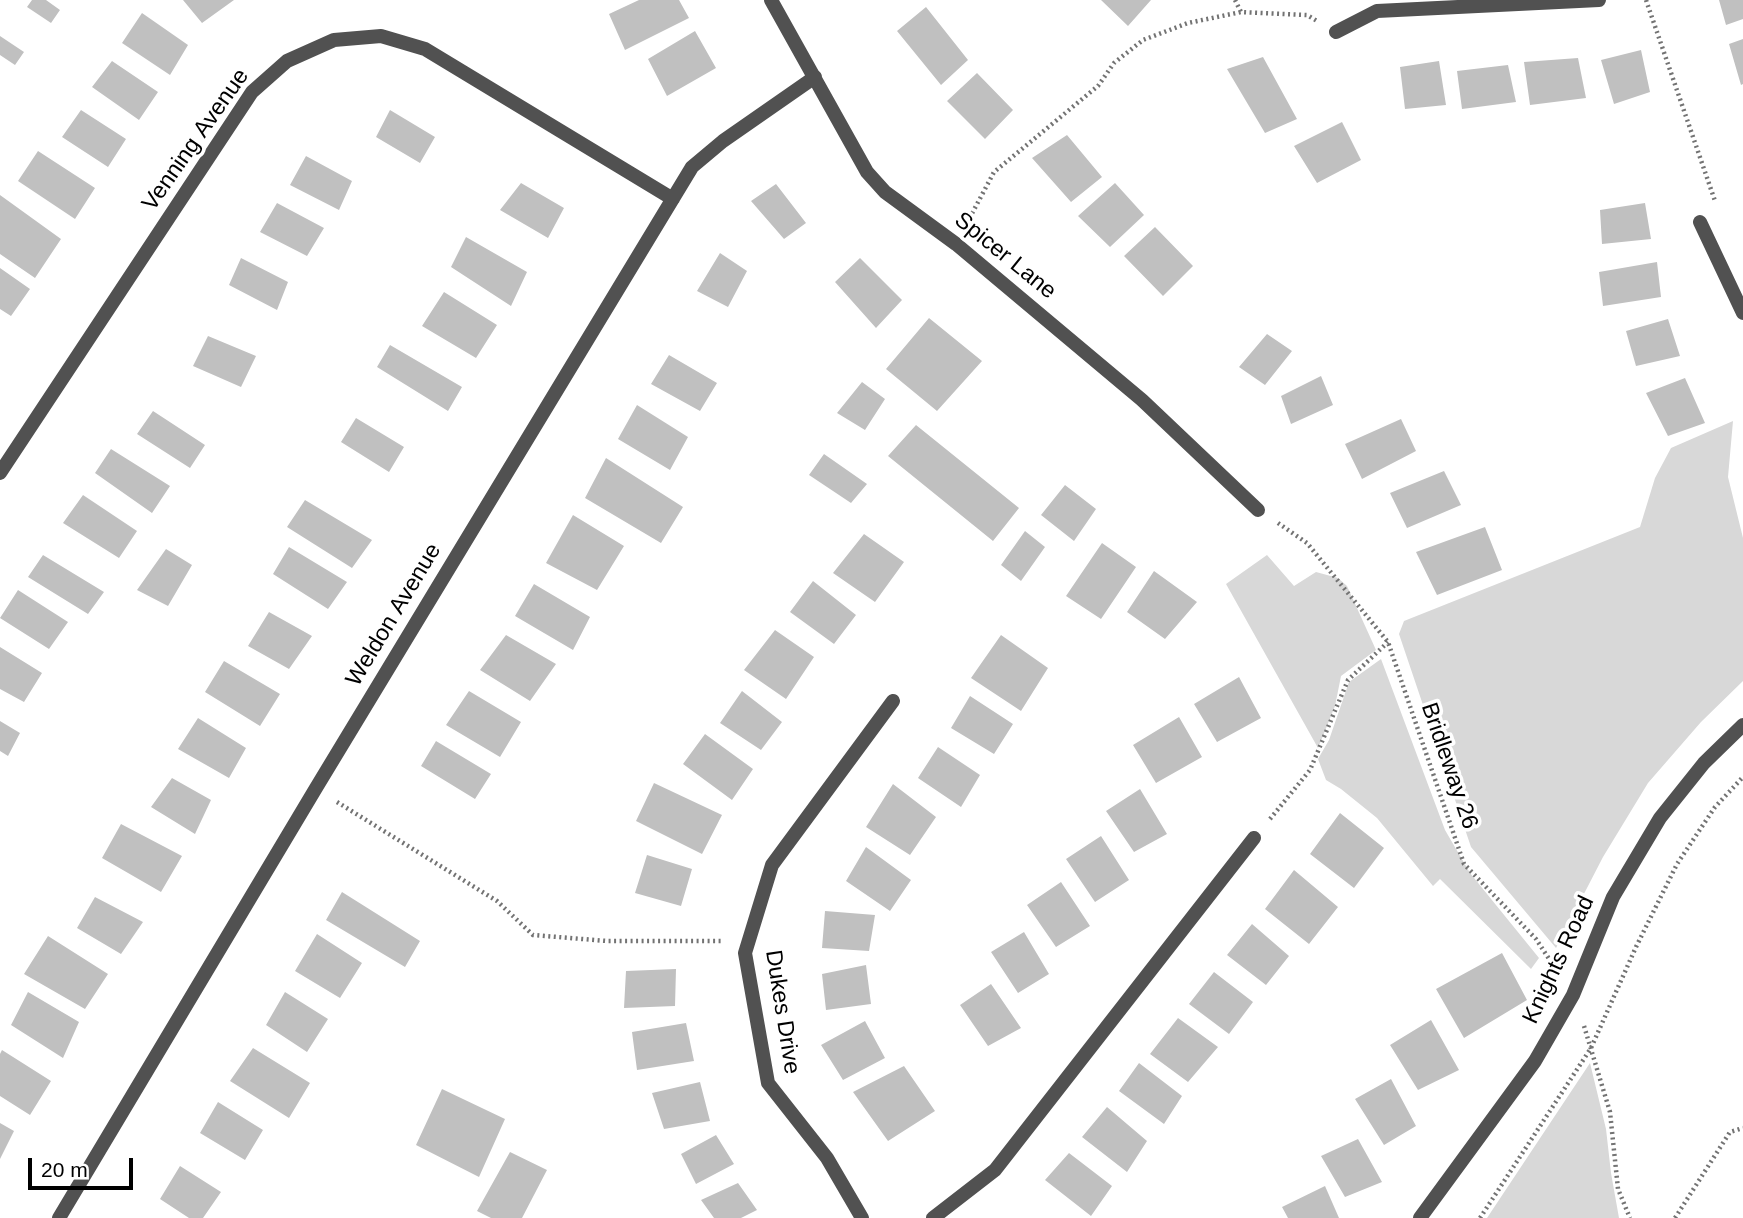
<!DOCTYPE html>
<html>
<head>
<meta charset="utf-8">
<style>
	body { margin:0 }
	#map { position:relative; width:1743px; height:1218px; overflow:hidden; background:#fff; font-family:Arial,sans-serif }
	canvas { display:block }
	.scale { position:absolute; left:28px; top:1158px; width:105px; height:32px; box-sizing:border-box; border:4px solid #000; border-top:0; padding-left:9px; font-size:21px; line-height:24px; white-space:nowrap; color:#000; -webkit-text-stroke:5px #fff; paint-order:stroke }
</style>
</head>
<body>
<div id="map">
<canvas width="1743" height="1218"></canvas>
<div class="scale">20 m</div>
</div>
<script>
const ctx = document.querySelector('canvas').getContext('2d');
ctx.lineJoin = 'round';
function fill(path, color) {
  ctx.fillStyle = color;
  ctx.fill(path, 'evenodd');
}
function toPath(rows) {
  const path = new Path2D();
  for (const r of rows) {
    path.moveTo(r[0], r[1]);
    for (let i = 2; i < r.length; i += 2) path.lineTo(r[i], r[i + 1]);
  }
  return path;
}
function stroke(path, color, width, dash) {
  ctx.strokeStyle = color;
  ctx.lineWidth = width;
  ctx.lineCap = dash ? 'butt' : 'round';
  ctx.setLineDash(dash || []);
  ctx.stroke(path);
}
function write(font, color, halo, rows, align = 'center') {
  ctx.font = font + ' Arial,sans-serif';
  ctx.lineWidth = 7;
  ctx.setLineDash([]);
  ctx.textBaseline = 'middle';
  ctx.strokeStyle = halo;
  ctx.fillStyle = color;
  for (const [text, x, y, turn = 0] of rows) {
    ctx.save();
    ctx.translate(x, y);
    ctx.rotate((+turn || 0) * Math.PI / 180);
    ctx.textAlign = isNaN(turn) ? turn : align;
    if (halo) ctx.strokeText(text, 0, 0);
    ctx.fillText(text, 0, 0);
    ctx.restore();
  }
}
const green = toPath([
	[1733,421,1728,477,1743,538,1743,681,1701,722,1648,783,1603,857,1556,948,1471,847,1399,634,1404,621,1640,527,1655,478,1671,448],
	[1267,555,1294,586,1316,572,1338,578,1347,586,1376,650,1341,676,1335,706,1318,748,1226,584],
	[1381,659,1445,830,1470,873,1539,958,1531,969,1440,879,1433,886,1377,818,1341,789,1326,780,1318,759,1329,740,1349,682],
	[1590,1063,1606,1129,1611,1173,1619,1218,1487,1218]
]);
const building = toPath([
	[32,0,46,0,60,10,51,23,27,7],
	[183,0,234,0,202,23],
	[639,0,679,0,689,18,625,50,609,14],
	[1101,0,1151,0,1128,26],
	[1719,0,1743,0,1743,19,1726,25],
	[926,7,968,60,941,85,897,31],
	[142,13,188,45,170,75,122,43],
	[695,31,716,68,667,96,648,59],
	[0,36,24,52,15,65,0,55],
	[1743,39,1743,84,1741,85,1729,44],
	[1641,50,1650,92,1614,104,1601,60],
	[1263,57,1297,119,1265,133,1227,69],
	[1578,58,1586,98,1530,105,1524,62],
	[112,61,158,92,139,120,92,87],
	[1439,61,1446,105,1405,109,1400,67],
	[1508,65,1516,102,1462,109,1457,71],
	[977,73,1013,110,985,139,947,101],
	[81,110,126,139,108,167,62,137],
	[390,110,435,137,420,163,376,137],
	[1342,122,1361,160,1317,183,1294,146],
	[1067,135,1102,177,1071,202,1032,158],
	[38,151,95,188,75,219,18,181],
	[306,156,352,181,339,210,290,185],
	[521,183,564,208,548,238,500,210],
	[1115,183,1144,215,1110,247,1078,216],
	[776,184,806,223,784,239,751,201],
	[0,195,61,239,35,278,0,254],
	[277,203,324,228,307,256,260,232],
	[1645,203,1651,239,1602,244,1600,210],
	[1155,227,1193,266,1163,296,1124,256],
	[466,237,527,272,511,306,451,267],
	[720,253,747,271,728,307,697,291],
	[241,258,288,282,277,310,229,285],
	[860,258,902,300,876,328,835,282],
	[1657,262,1661,297,1603,306,1599,272],
	[0,268,30,289,11,316,0,309],
	[444,292,497,325,476,358,422,326],
	[929,318,982,361,937,411,886,369],
	[1668,319,1680,356,1636,366,1626,331],
	[1267,334,1292,351,1265,385,1239,367],
	[208,336,256,356,241,387,193,366],
	[390,345,462,387,448,411,377,367],
	[669,355,717,383,700,411,651,384],
	[1321,376,1333,405,1291,424,1281,396],
	[1685,378,1705,423,1668,436,1646,393],
	[862,382,885,399,865,430,837,413],
	[637,405,688,437,670,470,618,439],
	[153,411,205,445,190,468,137,434],
	[356,418,404,447,389,472,341,442],
	[1401,419,1416,451,1362,479,1345,444],
	[916,425,1019,508,993,541,888,456],
	[111,449,170,486,152,513,95,473],
	[824,454,867,484,851,503,809,475],
	[606,458,683,507,661,543,585,498],
	[1444,471,1461,505,1407,528,1390,493],
	[1065,485,1096,509,1074,541,1041,515],
	[83,495,137,531,119,558,63,523],
	[305,500,372,540,352,568,287,527],
	[573,515,624,546,597,590,546,563],
	[1485,527,1502,570,1437,595,1416,552],
	[1025,531,1045,547,1021,581,1001,565],
	[864,534,904,562,875,602,833,573],
	[1102,543,1136,567,1101,619,1066,596],
	[289,547,347,582,328,609,273,574],
	[166,549,192,565,168,606,137,590],
	[43,555,104,592,88,614,28,577],
	[1154,571,1197,602,1165,639,1127,612],
	[813,581,856,615,834,644,790,612],
	[534,584,590,617,573,650,515,616],
	[18,590,68,622,49,649,0,618],
	[269,612,312,636,289,669,248,646],
	[775,630,814,657,786,699,744,670],
	[506,635,556,664,530,701,480,670],
	[1001,635,1048,668,1021,711,971,678],
	[0,647,42,673,24,702,0,689],
	[224,661,280,694,260,726,205,692],
	[1239,677,1261,718,1217,742,1194,704],
	[469,691,521,722,500,757,446,725],
	[742,691,782,722,761,750,720,723],
	[970,696,1013,724,994,754,951,728],
	[1179,717,1202,757,1156,783,1133,745],
	[198,718,246,748,229,778,178,749],
	[0,721,20,733,8,756,0,751],
	[705,734,753,769,732,800,683,764],
	[436,741,491,774,475,799,421,766],
	[938,747,980,775,961,807,918,778],
	[172,778,211,800,195,834,151,807],
	[654,783,722,815,702,854,636,821],
	[893,784,936,817,910,855,866,827],
	[1140,789,1167,834,1134,852,1106,811],
	[1340,813,1384,848,1354,888,1310,854],
	[121,824,182,856,161,892,102,858],
	[1101,836,1129,880,1095,902,1066,859],
	[866,847,911,880,890,911,846,881],
	[647,855,692,869,681,906,635,893],
	[1294,870,1338,907,1309,944,1265,909],
	[1061,882,1090,926,1056,947,1027,905],
	[342,892,420,941,405,967,326,920],
	[95,897,143,922,121,954,77,928],
	[825,911,875,915,869,951,822,948],
	[1252,924,1289,956,1266,985,1227,955],
	[1024,932,1049,974,1018,993,991,952],
	[317,934,362,963,340,998,295,971],
	[48,936,108,974,85,1009,24,974],
	[1502,953,1527,1000,1464,1038,1436,989],
	[866,965,871,1004,826,1010,822,974],
	[676,969,675,1006,624,1008,626,971],
	[1214,972,1253,1002,1229,1034,1189,1004],
	[991,984,1021,1028,988,1046,960,1005],
	[28,992,79,1022,63,1058,11,1025],
	[285,992,328,1019,307,1052,266,1025],
	[1178,1018,1218,1047,1188,1082,1150,1054],
	[1431,1020,1459,1070,1418,1090,1390,1045],
	[865,1021,885,1058,843,1080,821,1045],
	[686,1023,694,1061,637,1070,632,1032],
	[253,1048,310,1083,289,1118,230,1081],
	[2,1050,51,1081,30,1115,0,1096,0,1054],
	[1139,1063,1182,1096,1164,1124,1119,1091],
	[904,1066,935,1111,888,1141,853,1092],
	[1391,1079,1416,1126,1384,1145,1355,1099],
	[700,1082,710,1121,664,1129,652,1093],
	[442,1089,505,1119,479,1177,416,1145],
	[218,1102,263,1130,245,1160,200,1133],
	[1107,1107,1147,1141,1127,1172,1082,1137],
	[0,1123,14,1131,0,1159],
	[716,1135,734,1164,696,1184,681,1154],
	[1358,1139,1382,1182,1345,1197,1321,1156],
	[510,1152,547,1170,522,1218,491,1218,477,1211],
	[1069,1153,1112,1186,1091,1216,1045,1180],
	[180,1166,221,1192,203,1218,189,1218,160,1199],
	[738,1183,757,1210,741,1218,714,1218,701,1200],
	[1325,1186,1339,1218,1288,1218,1282,1207]
]);
const path = toPath([
	[1235,0,1241,12,1307,15,1317,21],
	[1646,0,1715,201],
	[967,223,994,172,1098,86,1114,63,1143,40,1188,23,1241,12],
	[1278,523,1307,543,1388,642,1464,864,1536,939,1557,971],
	[337,802,497,901,533,935,607,941,724,941],
	[1270,819,1310,770,1348,680,1388,642],
	[1584,1026,1610,1112,1618,1189,1630,1218],
	[1480,1218,1591,1048,1636,947,1677,864,1715,807,1743,777],
	[1675,1218,1730,1132,1743,1128]
]);
const lane = toPath([
	[1700,222,1743,313]
]);
const street = toPath([
	[771,0,867,172,885,192,956,244,1142,400,1258,510],
	[1336,32,1377,11,1599,0],
	[0,473,252,92,287,61,334,40,381,36,425,49,673,199],
	[59,1218,316,788,692,167,723,141,815,77],
	[862,1218,827,1158,768,1083,745,953,772,865,893,701],
	[933,1218,995,1170,1254,838],
	[1420,1218,1535,1061,1573,995,1613,897,1660,818,1704,763,1743,725]
]);
const streetNames = [
	["Venning Avenue",196,140,-55],
	["Spicer Lane",1005,256,39],
	["Weldon Avenue",394,615,-59],
	["Bridleway 26",1449,766,71],
	["Knights Road",1559,960,-65],
	["Dukes Drive",782,1012,81]
];
fill(green, '#d8d8d8');
fill(building, '#c0c0c0');
stroke(path, '#737373', 4.5, [2, 3.5]);
stroke(lane, '#515151', 14);
stroke(street, '#515151', 14);
write('23px', '#000', '#fff', streetNames);
</script>
</body>
</html>
